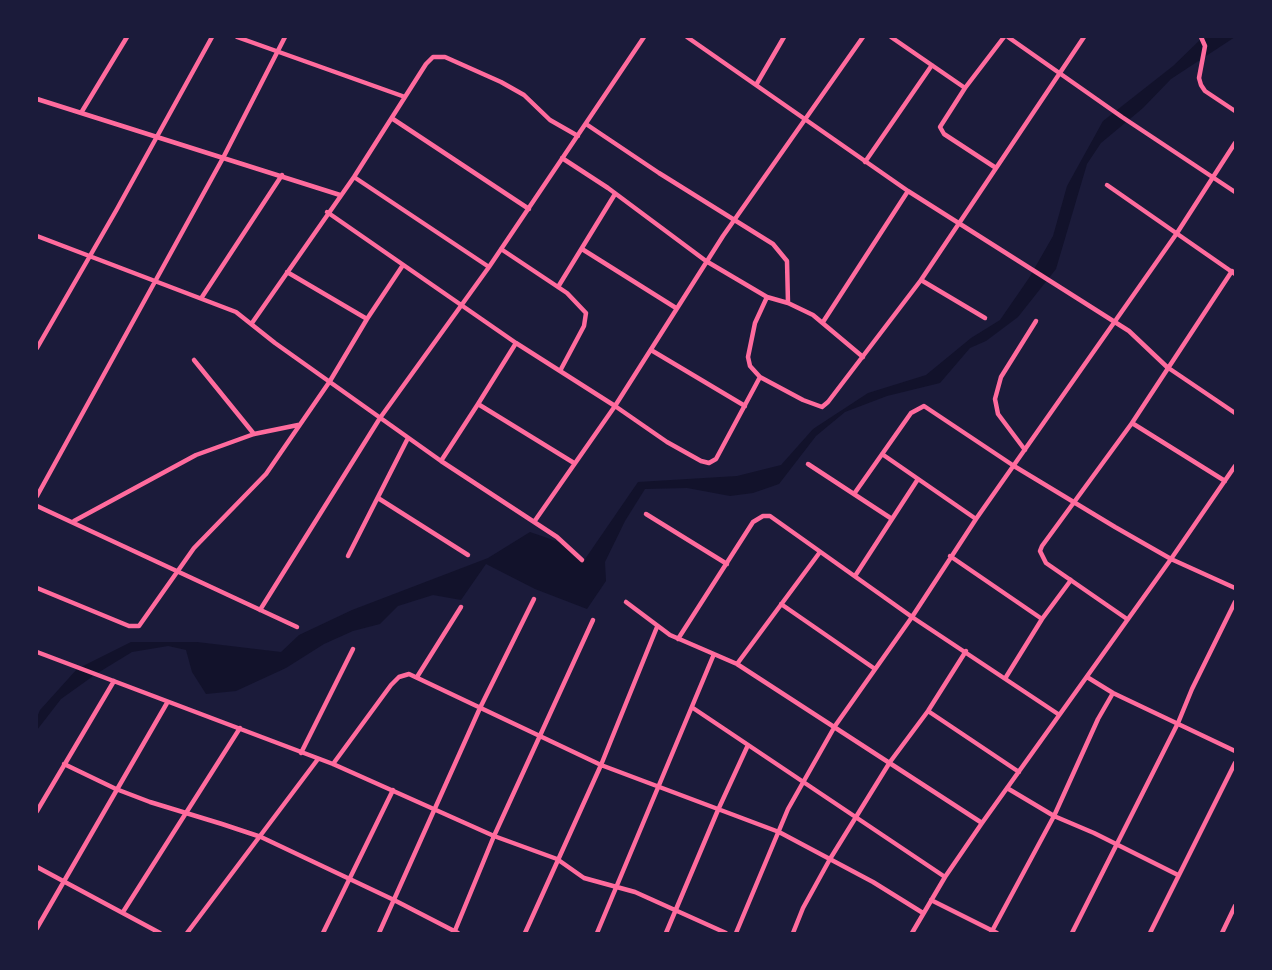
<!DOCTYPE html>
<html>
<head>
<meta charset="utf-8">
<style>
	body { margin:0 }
	#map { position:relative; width:1272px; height:970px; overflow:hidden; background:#1b1b3a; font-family:Mulish,sans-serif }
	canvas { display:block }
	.frame { position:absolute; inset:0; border:38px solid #1b1b3a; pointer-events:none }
</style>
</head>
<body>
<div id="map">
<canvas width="1272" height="970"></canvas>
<div class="frame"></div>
</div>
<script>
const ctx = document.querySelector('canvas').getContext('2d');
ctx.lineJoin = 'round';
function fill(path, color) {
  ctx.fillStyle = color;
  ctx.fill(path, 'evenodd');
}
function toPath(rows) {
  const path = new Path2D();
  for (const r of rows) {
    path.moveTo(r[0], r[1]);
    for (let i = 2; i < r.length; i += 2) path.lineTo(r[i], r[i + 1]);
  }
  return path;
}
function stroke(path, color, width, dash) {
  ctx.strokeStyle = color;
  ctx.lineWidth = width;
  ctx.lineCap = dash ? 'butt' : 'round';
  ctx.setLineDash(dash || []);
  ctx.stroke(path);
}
const water = toPath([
	[1203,37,1235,37,1171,79,1143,108,1101,143,1087,164,1056,269,1018,317,986,341,970,348,940,383,887,396,845,412,816,436,779,484,753,493,730,496,687,488,645,489,625,521,605,562,606,581,587,609,535,589,486,564,461,600,433,595,398,606,380,624,353,631,324,644,286,668,236,691,206,694,192,672,186,650,168,646,132,652,96,674,61,699,37,730,37,717,40,710,77,669,131,642,197,642,281,652,299,635,352,610,488,558,530,532,559,542,583,562,638,482,737,476,781,465,813,429,868,393,926,375,971,338,1000,320,1029,278,1053,236,1067,186,1103,121,1173,66]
]);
const minor = toPath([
	[237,37,405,97],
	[687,37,908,191,1129,331,1167,367,1235,413],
	[891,37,965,88],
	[1008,37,1122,117,1235,192],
	[1201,37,1205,46,1199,78,1201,85,1205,91,1235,111],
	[756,85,784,37],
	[37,99,340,195],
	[81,113,127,37],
	[393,119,529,209],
	[586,124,659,173,773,244,787,261,788,303],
	[562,158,608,188,706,261,767,297,755,323,748,357,750,366,760,377,803,400,822,407,828,402,921,280,1084,37],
	[865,162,932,65],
	[996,168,944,134,940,127,965,88,1004,37],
	[354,177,489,267],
	[1107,185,1235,274],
	[327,212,516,343,615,406,667,442,701,461,709,463,716,459,760,377],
	[37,236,236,312,275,343,441,461,557,537,582,560],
	[501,249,567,293,586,313,584,326,560,371],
	[582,249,676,308],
	[287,272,367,319],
	[921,280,985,318],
	[558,287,615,194],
	[202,297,282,175],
	[767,297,788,303,813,315,863,357],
	[823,322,908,191],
	[252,323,354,177,426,64,433,57,445,57,501,82,524,95,550,120,578,136],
	[516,343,478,404,574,463],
	[37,348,117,209,212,37],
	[651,350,745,406],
	[194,360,254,434],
	[1132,423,1225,481],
	[1025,450,998,414,995,399,1001,377,1036,321],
	[882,454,976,519],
	[441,461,478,404],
	[808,464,892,519],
	[854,494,911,413,924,406,1014,466,1115,527,1171,559,1235,588],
	[37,496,223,158,285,37],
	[378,498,468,555],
	[37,506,297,627],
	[646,514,727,564],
	[74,521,196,455,254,434,298,425],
	[534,522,615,406,723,236,863,37],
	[348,556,408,438],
	[950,556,1042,619],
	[855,576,918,479],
	[37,588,129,626,139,626,194,548,266,474,330,381,367,319,403,265],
	[626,602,670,635,737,664,982,823],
	[781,604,875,669],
	[260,610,380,418,489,267,644,37],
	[1127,619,1046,563,1040,551,1042,546,1132,423,1232,271],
	[678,639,753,522,763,516,770,516,912,617,1058,714],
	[37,652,333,764,494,836,557,859,584,878,635,892,726,933],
	[737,664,820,552],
	[417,677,461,607],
	[1006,677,1042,619,1071,580],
	[1087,677,1113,693,1235,751],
	[693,708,945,877],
	[928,711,1019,772],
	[301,753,353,649],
	[64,764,116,789,150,802,222,824,261,837,394,900,458,933],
	[333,764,391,685,399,677,409,674,601,765,779,832,873,882,923,913],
	[1007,788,1054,816,1094,833,1178,875],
	[37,811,114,681],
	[37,867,160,933],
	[931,900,997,933],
	[123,912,240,728],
	[37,928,167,703],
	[187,933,318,759],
	[323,933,393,790],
	[379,933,480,708,534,599],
	[454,933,494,836,593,620],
	[525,933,601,765,657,627],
	[597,933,714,654],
	[666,933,718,810,748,745],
	[736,933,788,809,835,726,912,617,976,519,1177,233,1235,143],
	[793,933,803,908,830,859,890,762,928,711,966,651],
	[912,933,945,877,982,823,1171,559,1235,466],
	[991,933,1054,816,1098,719,1113,693],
	[1072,933,1178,723,1192,689,1235,602],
	[1150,933,1235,763],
	[1222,933,1235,906]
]);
fill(water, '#12122b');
stroke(minor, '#ff6b9d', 4.5);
</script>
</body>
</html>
